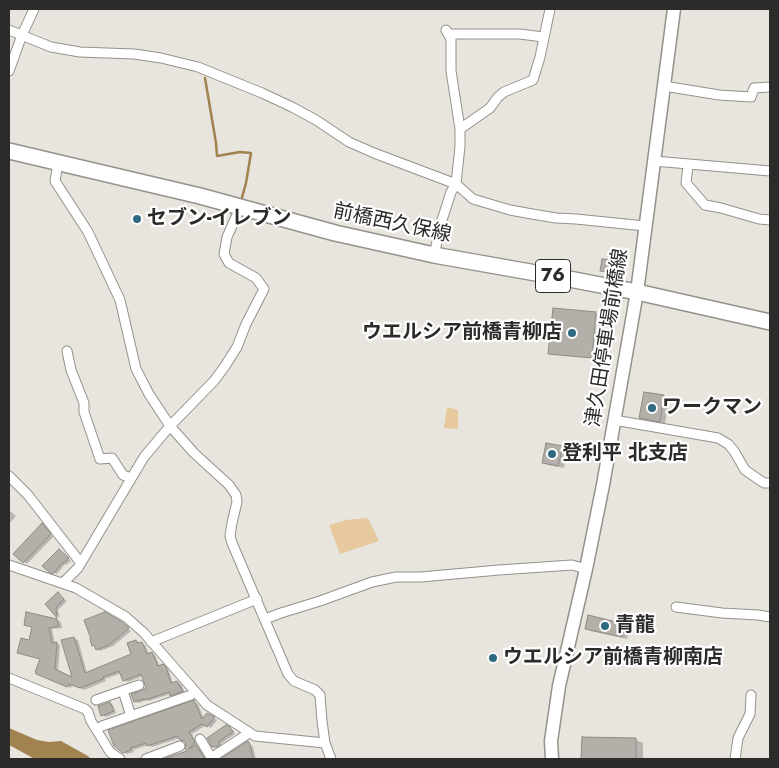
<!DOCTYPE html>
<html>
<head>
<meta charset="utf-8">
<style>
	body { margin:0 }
	#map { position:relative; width:779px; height:768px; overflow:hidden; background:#e8e4de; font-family:Jost,sans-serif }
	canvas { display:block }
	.frame { position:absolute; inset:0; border:10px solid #2d2b29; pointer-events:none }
</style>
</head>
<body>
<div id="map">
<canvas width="779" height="768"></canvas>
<div class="frame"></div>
</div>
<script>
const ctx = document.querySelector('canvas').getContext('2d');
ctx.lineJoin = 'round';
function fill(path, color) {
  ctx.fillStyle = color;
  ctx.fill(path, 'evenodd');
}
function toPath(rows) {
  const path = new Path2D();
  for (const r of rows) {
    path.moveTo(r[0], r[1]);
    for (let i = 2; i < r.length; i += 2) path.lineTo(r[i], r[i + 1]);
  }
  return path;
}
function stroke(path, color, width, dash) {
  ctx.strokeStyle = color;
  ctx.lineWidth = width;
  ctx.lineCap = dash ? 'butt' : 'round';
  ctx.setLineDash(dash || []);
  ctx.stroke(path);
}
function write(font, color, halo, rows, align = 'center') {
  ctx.font = font + ' Jost,"Noto Sans JP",sans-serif';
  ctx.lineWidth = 4.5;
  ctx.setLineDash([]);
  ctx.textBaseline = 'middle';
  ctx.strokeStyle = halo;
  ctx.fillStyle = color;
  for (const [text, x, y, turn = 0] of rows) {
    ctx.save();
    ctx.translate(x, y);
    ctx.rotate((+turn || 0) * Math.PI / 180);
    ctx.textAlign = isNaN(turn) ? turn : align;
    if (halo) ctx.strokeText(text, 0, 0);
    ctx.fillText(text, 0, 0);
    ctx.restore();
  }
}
const green = toPath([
	[447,407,458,410,458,429,444,428],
	[368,518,379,541,340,554,329,525,346,520]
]);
const water = toPath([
	[9,728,37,740,49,742,61,741,88,756,91,759,35,759,9,745]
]);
const shadow = toPath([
	[621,262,625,264,623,275,604,272,601,270],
	[595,313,597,314,593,357,550,353],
	[664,397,669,400,665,424,646,420,641,417],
	[562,447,567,450,564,468,548,465,543,462],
	[9,510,16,516,10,523,9,522],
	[42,525,45,527,53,537,27,564,24,562],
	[59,550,71,561,66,565,65,564,57,574,50,571],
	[58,594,67,601,58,610,60,618,46,604],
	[105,613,131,631,113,646,100,651,93,645],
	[57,620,61,622,62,628,52,629,55,644,57,643,60,645,58,672,74,679,74,638,78,640,87,673,132,655,136,641,145,645,149,654,152,653,155,655,160,667,163,666,167,668,169,671,173,684,177,682,181,684,185,693,175,697,170,694,149,701,147,700,138,703,135,701,147,688,143,676,128,682,124,680,122,673,105,679,106,681,84,690,72,685,71,688,41,676,41,659,22,654,18,652],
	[625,625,630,628,627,639,591,631,586,628],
	[194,702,198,704,204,719,207,714,217,720,211,728,206,725,192,734,198,745,196,746,200,748,206,759,172,759,172,758,189,752,186,742,180,738,152,747,148,745,133,750,134,752,127,754,123,752],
	[110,703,113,705,116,713,106,717,102,715],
	[226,726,233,730,235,734,221,744,223,746,217,748,213,746],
	[583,739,636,740,643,743,643,759,583,759],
	[248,743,253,747,256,759,223,759]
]);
const stream = toPath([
	[205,78,216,143,217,156,240,152,251,153,246,183,241,201]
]);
const building = toPath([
	[602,259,622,261,620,274,600,271,602,259],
	[553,308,596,312,592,358,548,354,553,308],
	[644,392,664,395,660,422,639,418,644,392],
	[546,443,563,446,558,466,542,463,546,443],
	[42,523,51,534,23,563,13,554,42,523],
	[59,549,69,558,62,564,62,563,53,574,49,572,42,566,59,549],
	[58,592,64,599,56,608,57,618,45,604,58,592],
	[26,612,57,619,59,626,49,628,52,643,57,642,55,669,72,677,61,640,74,637,85,673,131,654,127,643,136,640,137,643,142,642,147,654,152,652,158,666,163,664,166,667,171,683,177,681,183,691,170,696,169,692,145,700,144,699,134,702,131,694,141,691,146,688,141,674,123,681,119,671,103,677,103,679,80,688,69,684,67,687,36,674,36,673,35,672,40,659,17,653,21,638,29,640,32,627,24,625,26,612],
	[105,612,122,622,129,628,109,645,96,650,94,645,92,646,90,639,91,639,84,620,105,612],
	[588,615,625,624,622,637,585,629,588,615],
	[194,700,202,719,207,713,215,717,207,727,202,724,189,732,195,742,189,749,196,745,205,759,166,759,166,758,187,751,185,749,186,743,184,741,180,740,177,736,147,746,146,743,130,748,131,750,123,753,114,746,108,730,194,700],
	[110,702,114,711,101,716,98,706,110,702],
	[226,725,230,727,233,732,218,742,220,744,216,747,212,747,207,738,226,725],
	[582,737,636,738,636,759,581,759,582,737],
	[248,741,250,744,253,759,220,759,248,741]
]);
const street = toPath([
	[9,30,51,47,80,52,134,54,161,58,198,67,262,93,292,107,316,120,349,142,374,153,456,184,473,199,510,210,532,214,556,218,576,219,645,226],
	[446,30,451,39,451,71,460,129],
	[448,34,520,34,543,37],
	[9,71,22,35,34,9],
	[664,86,719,95,751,97,754,88,770,87],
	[654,161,770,171],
	[58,163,55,181,88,232,120,300,136,369,149,394,170,426,194,453,229,485,236,495,237,502,232,523,230,536,232,543,288,674,294,681,315,690,320,695,322,721,325,743],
	[688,165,686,183,705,205,721,208,759,219,770,220],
	[434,255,442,220,451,192,456,184,460,146,460,129,490,108,498,97,504,92,533,80,540,57,550,9],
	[67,351,71,370,84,403,84,412,100,459,112,458,123,475,131,478],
	[614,420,718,438,728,444,734,451,745,470,764,483,770,483],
	[9,476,28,495,80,562],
	[9,565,76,588,126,617,144,633,207,705,255,736,325,743,331,759],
	[61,583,66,580,78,568,144,457,170,426,214,381,225,366,237,347,246,324,264,289,256,278,229,263,224,254,227,237,240,208],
	[676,607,722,613,758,615,770,617],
	[265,619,281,613,320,601,372,582,396,577,421,577,499,570,572,565,586,569],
	[151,642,257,599],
	[9,678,85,709,88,712,91,721,110,752,120,759],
	[123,691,131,716],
	[96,700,139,685],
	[97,729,102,726,191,695,195,692],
	[200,739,212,759],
	[211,758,246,735,248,732],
	[146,759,180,746],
	[735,759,738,738,750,714,751,695]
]);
const secondary = toPath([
	[552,759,551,741,559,686,586,569,603,485,637,292,674,9]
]);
const primary = toPath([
	[9,151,200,196,335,233,434,255,564,278,637,292,770,322]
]);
const markers = [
	[137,219,5,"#2f6982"],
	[572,333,5,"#2f6982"],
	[652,408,5,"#2f6982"],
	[552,454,5,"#2f6982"],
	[605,626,5,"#2f6982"],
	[493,658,5,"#2f6982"]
];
const shields = [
	[553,276,35]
];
const shieldNames = [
	["76",553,276]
];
const poiNames = [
	["セブン-イレブン",147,219],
	["ウエルシア前橋青柳店",562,333,"right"],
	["ワークマン",662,408],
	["登利平 北支店",562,454],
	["青龍",615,626],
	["ウエルシア前橋青柳南店",503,658]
];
const streetNames = [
	["前橋西久保線",392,224,12],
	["津久田停車場前橋線",608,338,-81]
];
fill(green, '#e6c99c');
fill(water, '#a2824e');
fill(shadow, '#0003');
stroke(stream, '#a2824e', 2.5);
fill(building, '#b3afa9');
stroke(building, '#8e8b85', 1);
stroke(street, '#95918b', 11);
stroke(secondary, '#95918b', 15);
stroke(primary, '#95918b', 18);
stroke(street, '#fff', 9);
stroke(secondary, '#fff', 12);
stroke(primary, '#fff', 15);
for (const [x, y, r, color] of markers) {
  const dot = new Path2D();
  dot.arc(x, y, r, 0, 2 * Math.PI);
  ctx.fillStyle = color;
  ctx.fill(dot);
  stroke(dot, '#fff', 2);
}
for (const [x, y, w] of shields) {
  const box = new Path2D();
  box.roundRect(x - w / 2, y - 16.5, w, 33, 4);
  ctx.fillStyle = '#fff';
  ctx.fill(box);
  stroke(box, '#2d2b29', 1);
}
write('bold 19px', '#2d2b29', null, shieldNames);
write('bold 20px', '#2d2b29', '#fff', poiNames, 'left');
write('20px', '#2d2b29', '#fff', streetNames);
</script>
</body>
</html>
